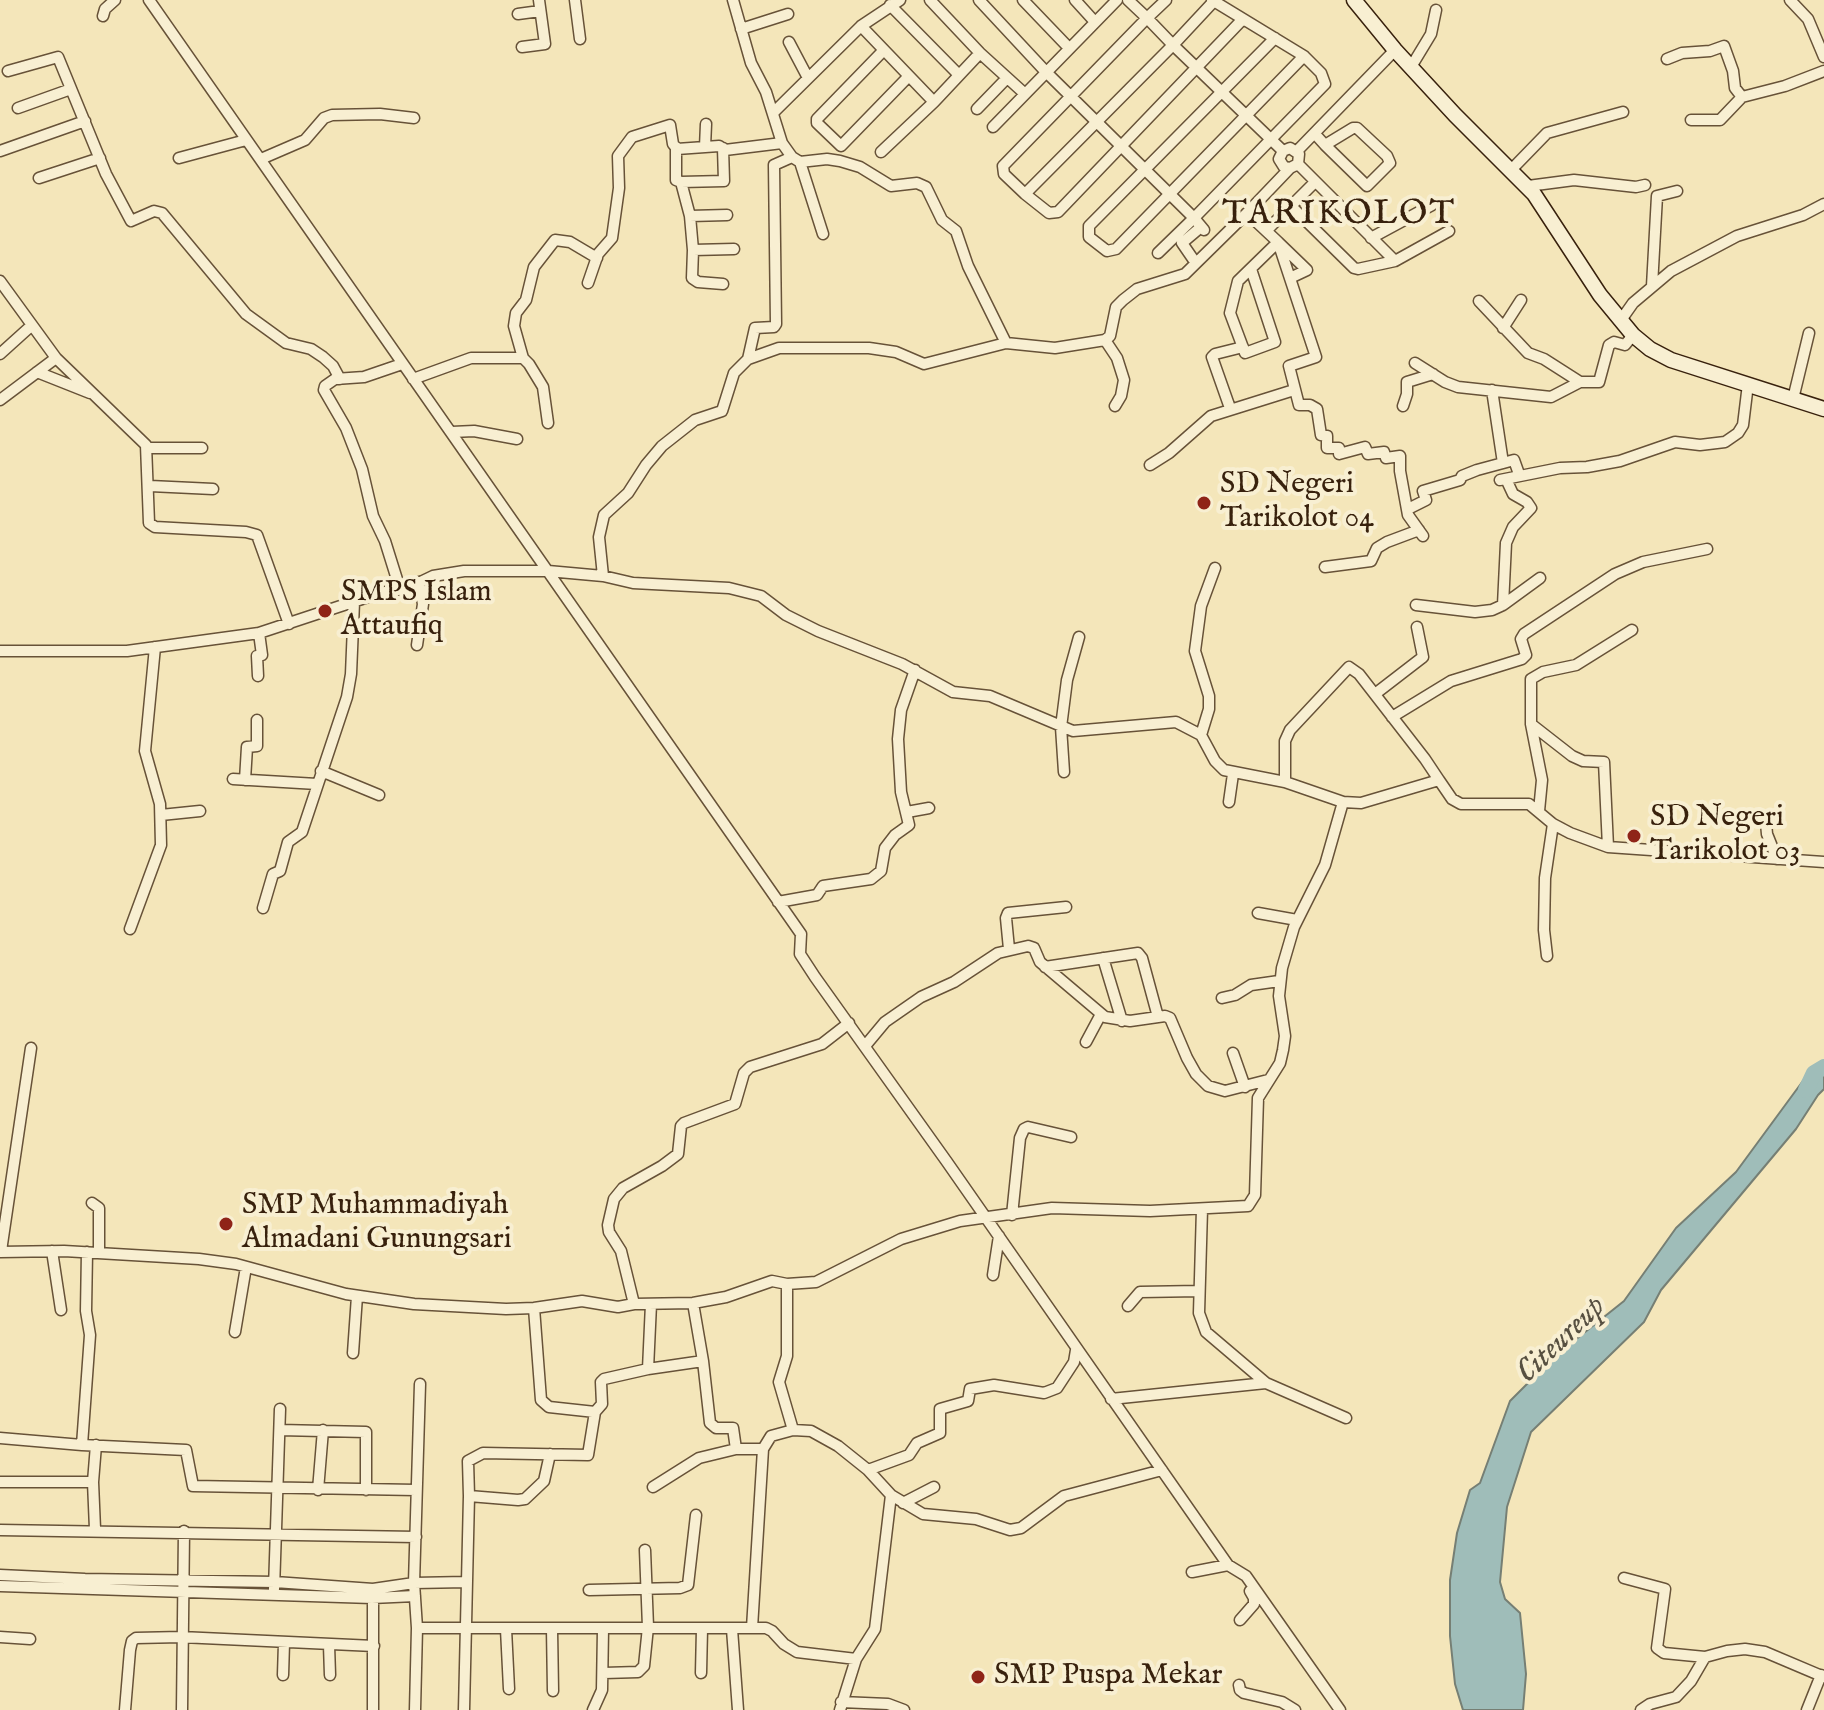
<!DOCTYPE html>
<html>
<head>
<meta charset="utf-8">
<style>
	body { margin:0 }
	canvas { display:block; background:#f4e6ba }
</style>
</head>
<body>
<canvas width="1824" height="1710"></canvas>
<script>
const ctx = document.querySelector('canvas').getContext('2d');
ctx.lineJoin = 'round';
function fill(path, color) {
  ctx.fillStyle = color;
  ctx.fill(path, 'evenodd');
}
function toPath(rows) {
  const path = new Path2D();
  for (const r of rows) {
    path.moveTo(r[0], r[1]);
    for (let i = 2; i < r.length; i += 2) path.lineTo(r[i], r[i + 1]);
  }
  return path;
}
function stroke(path, color, width, dash) {
  ctx.strokeStyle = color;
  ctx.lineWidth = width;
  ctx.lineCap = dash ? 'butt' : 'round';
  ctx.setLineDash(dash || []);
  ctx.stroke(path);
}
function write(font, color, halo, rows, align = 'center') {
  ctx.font = font + ' "IM FELL English",serif';
  ctx.lineWidth = 8;
  ctx.setLineDash([]);
  ctx.textBaseline = 'middle';
  ctx.strokeStyle = halo;
  ctx.fillStyle = color;
  for (const [text, x, y, turn = 0] of rows) {
    ctx.save();
    ctx.translate(x, y);
    ctx.rotate((+turn || 0) * Math.PI / 180);
    ctx.textAlign = isNaN(turn) ? turn : align;
    if (halo) ctx.strokeText(text, 0, 0);
    ctx.fillText(text, 0, 0);
    ctx.restore();
  }
}
const water = toPath([
	[1808,1074,1824,1074,1824,1089,1818,1095,1796,1129,1661,1290,1644,1322,1531,1432,1507,1507,1500,1582,1505,1599,1520,1613,1526,1674,1523,1710,1463,1710,1455,1684,1450,1636,1450,1580,1457,1533,1470,1490,1480,1483,1510,1401,1555,1356,1624,1301,1676,1228,1736,1172,1808,1074]
]);
const river = toPath([
	[1806,1090,1814,1073,1824,1067]
]);
const street = toPath([
	[149,0,801,934,800,954,815,977,947,1162,1228,1565,1246,1576,1340,1710],
	[575,0,580,39],
	[733,0,751,63,766,92,782,143,792,157,800,162,827,159,840,161,860,167,891,186,917,183,926,187,942,220,956,231,968,266,1006,343],
	[930,0,980,53,1024,93],
	[979,0,1046,72,1194,218,1325,84,1321,73,1304,56,1212,0],
	[1023,0,1069,48],
	[1075,0,1095,22],
	[1128,0,1147,18,1173,45,1025,194,1004,174,1003,166,1147,18,1166,0],
	[1790,0,1808,19,1824,57],
	[1214,1,1173,45,1283,151],
	[890,5,959,75],
	[518,14,540,11],
	[103,16,105,9,115,0],
	[861,26,934,102,980,53],
	[741,29,788,14],
	[1275,38,1089,226,1089,237,1107,251,1116,249,1304,56],
	[789,42,808,78],
	[522,47,545,44,539,0],
	[883,51,817,119,817,123,841,146,908,77],
	[1667,59,1682,53,1710,51,1724,46,1733,71,1735,88,1742,97],
	[1411,67,1431,34,1436,10],
	[8,71,58,57,106,174,131,221,154,211,162,213,246,314,286,343,311,349,323,357,333,366,340,379],
	[18,108,71,89],
	[977,109,1007,78],
	[773,113,861,26,900,0],
	[1691,120,1720,120,1742,97,1785,86,1824,71],
	[993,127,1117,0],
	[1315,134,1325,145,1367,186,1390,163,1387,156,1357,128,1353,128,1325,145],
	[676,147,676,180,681,182],
	[705,147,706,124],
	[723,148,724,181,681,182,690,216,693,250,692,278,698,282,723,284],
	[0,151,85,121],
	[1297,151,1395,50],
	[881,152,934,102],
	[179,158,246,140],
	[261,159,305,140,324,118,332,115,380,114,414,118],
	[800,162,823,234],
	[1298,164,1395,261],
	[1290,168,1284,167,1279,159,1283,151,1290,148,1299,154,1298,164,1290,168,1247,213,1278,242,1316,357,1289,366,1299,405,1310,405,1317,409,1321,435,1327,436,1327,448,1339,448,1339,454,1365,447,1368,454,1384,452,1386,458,1400,456,1400,471,1408,515,1423,536],
	[1512,169,1547,133,1623,112],
	[39,178,100,158],
	[1528,186,1574,180,1636,187,1645,185],
	[1025,194,1049,213,1058,212,1242,20],
	[1292,207,1354,268,1358,269,1395,261,1449,231],
	[690,216,727,215],
	[1266,231,1315,182],
	[1371,238,1432,205],
	[693,250,734,249],
	[1158,253,1194,218,1204,230],
	[1193,259,1182,243,1201,227],
	[1251,269,1275,342,1245,353,1230,313,1238,281,1278,242,1307,270,1290,278],
	[0,281,56,358,146,445,149,523,155,527,246,532,257,535,289,624],
	[588,283,598,254,612,238,619,188,618,156,632,137,670,125,673,144,677,149,719,146,725,150,782,143],
	[1652,286,1657,196,1677,191],
	[1479,301,1528,353,1544,359,1580,382],
	[1621,320,1633,303,1671,271,1737,236,1803,215,1824,204],
	[1503,328,1521,300],
	[1105,340,1117,358,1124,380,1121,396,1115,406],
	[0,354,31,326],
	[748,359,755,328,774,327,776,324,774,165,792,157],
	[1415,363,1445,382,1458,387,1551,397,1580,382,1599,382,1609,345,1614,342,1625,345,1633,335],
	[37,372,90,393],
	[413,379,471,358,523,358],
	[1793,399,1809,333],
	[0,400,56,358],
	[1403,406,1407,394,1407,382,1433,374],
	[1230,408,1212,357,1215,354,1243,347],
	[548,423,543,387,529,364,523,358,514,326,516,313,526,300,534,267,555,240,570,242,597,258],
	[452,432,474,431,517,439],
	[148,448,202,448],
	[1503,463,1514,460,1519,474],
	[1150,465,1169,453,1211,416,1294,390],
	[1506,479,1513,494,1527,502,1531,508,1513,527,1506,543,1503,605,1540,578],
	[1500,480,1560,468,1587,467,1620,461,1675,442,1700,445,1725,442,1738,433,1743,425,1748,384],
	[150,486,213,489],
	[1408,509,1426,500,1423,491,1460,480,1462,476,1477,470,1503,463,1492,390],
	[1325,567,1371,561,1377,548,1387,542,1419,530],
	[603,576,599,537,604,515,628,493,646,465,662,446,695,420,722,411,734,373,748,359,779,348,869,348,896,352,924,364,1006,343,1055,348,1105,340,1110,336,1116,307,1123,300,1137,289,1185,274,1247,213],
	[400,589,385,541,373,516,362,469,346,428,324,390,325,386,335,379,364,377,402,364],
	[1416,605,1475,612,1492,610,1503,605],
	[417,645,423,604,419,582],
	[0,651,127,651,259,633,380,593,408,588,433,576,464,571,548,571,603,576,633,583,729,588,761,596,786,615,818,631,902,664,953,692,990,696,1073,731,1176,722,1201,735,1215,761,1224,770,1285,782,1343,802,1361,803,1439,780,1452,799,1461,804,1529,804,1553,824,1570,833,1608,847,1824,862],
	[258,676,257,656,262,655,259,633],
	[1375,694,1423,657,1417,627],
	[1392,717,1451,681,1522,659,1526,655,1521,639,1524,634,1615,574,1643,562,1707,549],
	[1531,724,1572,756,1583,761,1604,762,1608,847],
	[1201,735,1209,709,1209,696,1195,651,1201,606,1215,568],
	[321,771,379,795],
	[1064,772,1061,727,1067,680,1079,637],
	[233,779,317,784],
	[245,780,247,747,257,746,257,720],
	[1285,782,1285,741,1290,730,1349,667,1359,674,1425,759,1439,780],
	[1229,802,1233,774],
	[1539,811,1542,780,1531,724,1531,679,1543,672,1576,665,1632,630],
	[907,812,929,808],
	[161,815,200,811],
	[1766,823,1767,834,1777,859],
	[778,902,817,895,823,886,871,879,881,871,885,848,895,835,909,825,901,792,898,739,901,710,915,670],
	[263,908,273,874,280,871,288,842,302,832,347,697,351,674,354,602],
	[1258,913,1297,920],
	[130,929,161,845,160,804,145,751,155,647],
	[1009,949,1006,918,1008,913,1066,907],
	[1547,956,1544,930,1545,878,1553,824],
	[1103,958,1122,1021],
	[1045,967,1138,953,1142,958,1158,1017],
	[1222,998,1235,995,1251,985,1279,981],
	[1086,1042,1101,1014],
	[865,1046,885,1022,921,997,954,982,998,953,1028,946,1034,948,1040,962,1105,1017,1130,1021,1165,1016,1170,1018,1187,1058,1196,1074,1208,1086,1225,1091,1268,1080],
	[1233,1053,1245,1087],
	[92,1203,99,1208,99,1253],
	[1202,1209,1199,1313,1206,1332,1266,1383,1346,1418],
	[1012,1215,1020,1138,1024,1129,1028,1127,1071,1137],
	[1,1251,31,1048],
	[52,1251,61,1310],
	[0,1252,64,1251,199,1259,236,1264,346,1294,414,1304,506,1309,534,1308,582,1301,618,1307,634,1304,693,1303,726,1297,772,1281,787,1284,816,1282,901,1239,960,1221,1052,1208,1150,1211,1248,1206,1255,1195,1258,1098,1280,1063,1283,1050,1285,1036,1279,996,1282,968,1294,927,1325,865,1343,802],
	[993,1275,999,1236],
	[693,1303,703,1361,710,1423,716,1428,733,1428,736,1449,763,1449],
	[634,1304,621,1251,609,1232,608,1225,614,1199,623,1188,662,1166,678,1154,681,1126,684,1123,735,1104,744,1073,750,1067,822,1044,849,1023],
	[1128,1306,1140,1292,1199,1291],
	[534,1308,541,1400,549,1407,595,1412],
	[235,1332,246,1267],
	[353,1353,357,1296],
	[648,1369,651,1304],
	[1111,1399,1266,1383],
	[280,1430,366,1432,366,1490],
	[793,1430,811,1431,838,1446,868,1470,891,1495,923,1514,976,1519,1010,1530,1021,1528,1064,1496,1162,1470],
	[0,1438,82,1445,186,1450,193,1486,416,1490],
	[82,1445,90,1335,86,1311,87,1252],
	[868,1470,909,1455,917,1443,940,1433,940,1409,968,1401,970,1389,994,1385,1044,1393,1057,1388,1074,1362,1076,1350],
	[0,1482,93,1482],
	[653,1487,699,1458,736,1449],
	[318,1490,323,1430],
	[469,1496,518,1500,525,1499,544,1481,550,1454],
	[903,1503,934,1487],
	[95,1529,93,1482,96,1445],
	[0,1530,416,1537],
	[1192,1572,1228,1565],
	[0,1575,85,1579,275,1582,373,1589,414,1583,466,1582],
	[1624,1578,1665,1589,1657,1648,1664,1653,1705,1657],
	[0,1586,372,1598,415,1596],
	[274,1589,280,1409],
	[589,1590,680,1588,688,1585,696,1515],
	[373,1592,373,1710],
	[1240,1620,1254,1604,1254,1598,1250,1591],
	[417,1628,752,1628,763,1449,771,1436,793,1430,779,1382,787,1356,787,1284],
	[752,1628,766,1628,772,1631,784,1644,797,1652,856,1659],
	[506,1629,509,1689],
	[552,1629,553,1691],
	[732,1629,738,1710],
	[0,1637,30,1639],
	[329,1645,330,1675],
	[604,1673,638,1672,644,1666,648,1627,645,1550],
	[701,1673,702,1629],
	[283,1675,284,1643],
	[1239,1685,1240,1690,1244,1693,1282,1702,1295,1710],
	[841,1702,888,1704,904,1710],
	[125,1710,130,1650,132,1641,136,1638,181,1637,374,1646],
	[182,1710,184,1531],
	[415,1710,417,1628,414,1583,420,1384],
	[464,1710,469,1496,468,1461,483,1453,588,1455,595,1412,602,1404,601,1382,604,1379,648,1369,703,1361],
	[593,1710,602,1690,603,1629],
	[840,1710,856,1659,875,1629,891,1495],
	[1641,1710,1650,1704,1676,1697,1691,1681,1705,1657,1727,1651,1745,1649,1765,1652,1824,1677],
	[1807,1710,1821,1675]
]);
const secondary = toPath([
	[1354,0,1395,50,1455,115,1534,194,1600,295,1633,335,1650,349,1671,360,1824,409]
]);
const markers = [
	[1204,503,8,"#8f2418"],
	[325,611,8,"#8f2418"],
	[1634,836,8,"#8f2418"],
	[226,1224,8,"#8f2418"],
	[978,1677,8,"#8f2418"]
];
const poiNames = [
	["SD Negeri",1220,486],
	["Tarikolot 04",1220,520],
	["SMPS Islam",341,594],
	["Attaufiq",341,628],
	["SD Negeri",1650,819],
	["Tarikolot 03",1650,853],
	["SMP Muhammadiyah",242,1207],
	["Almadani Gunungsari",242,1241],
	["SMP Puspa Mekar",994,1677]
];
const waterNames = [
	["Citeureup",1562,1341,-44]
];
const quarterNames = [
	["TARIKOLOT",1339,216]
];
fill(water, '#9fbdb9');
stroke(water, '#767f74', 2);
stroke(river, '#9fbdb9', 16);
stroke(street, '#675238', 13);
stroke(secondary, '#38210d', 17);
stroke(street, '#f8efd2', 10);
stroke(secondary, '#f8efd2', 14);
for (const [x, y, r, color] of markers) {
  const dot = new Path2D();
  dot.arc(x, y, r, 0, 2 * Math.PI);
  ctx.fillStyle = color;
  ctx.fill(dot);
  stroke(dot, '#f8efd2', 3);
}
write('30px', '#38210d', '#f8efd2', poiNames, 'left');
write('italic 32px', '#575041', '#f8efd2', waterNames);
ctx.letterSpacing = '2px';
write('34px', '#38210d', '#f8efd2', quarterNames);
ctx.letterSpacing = '0px';
</script>
</body>
</html>
